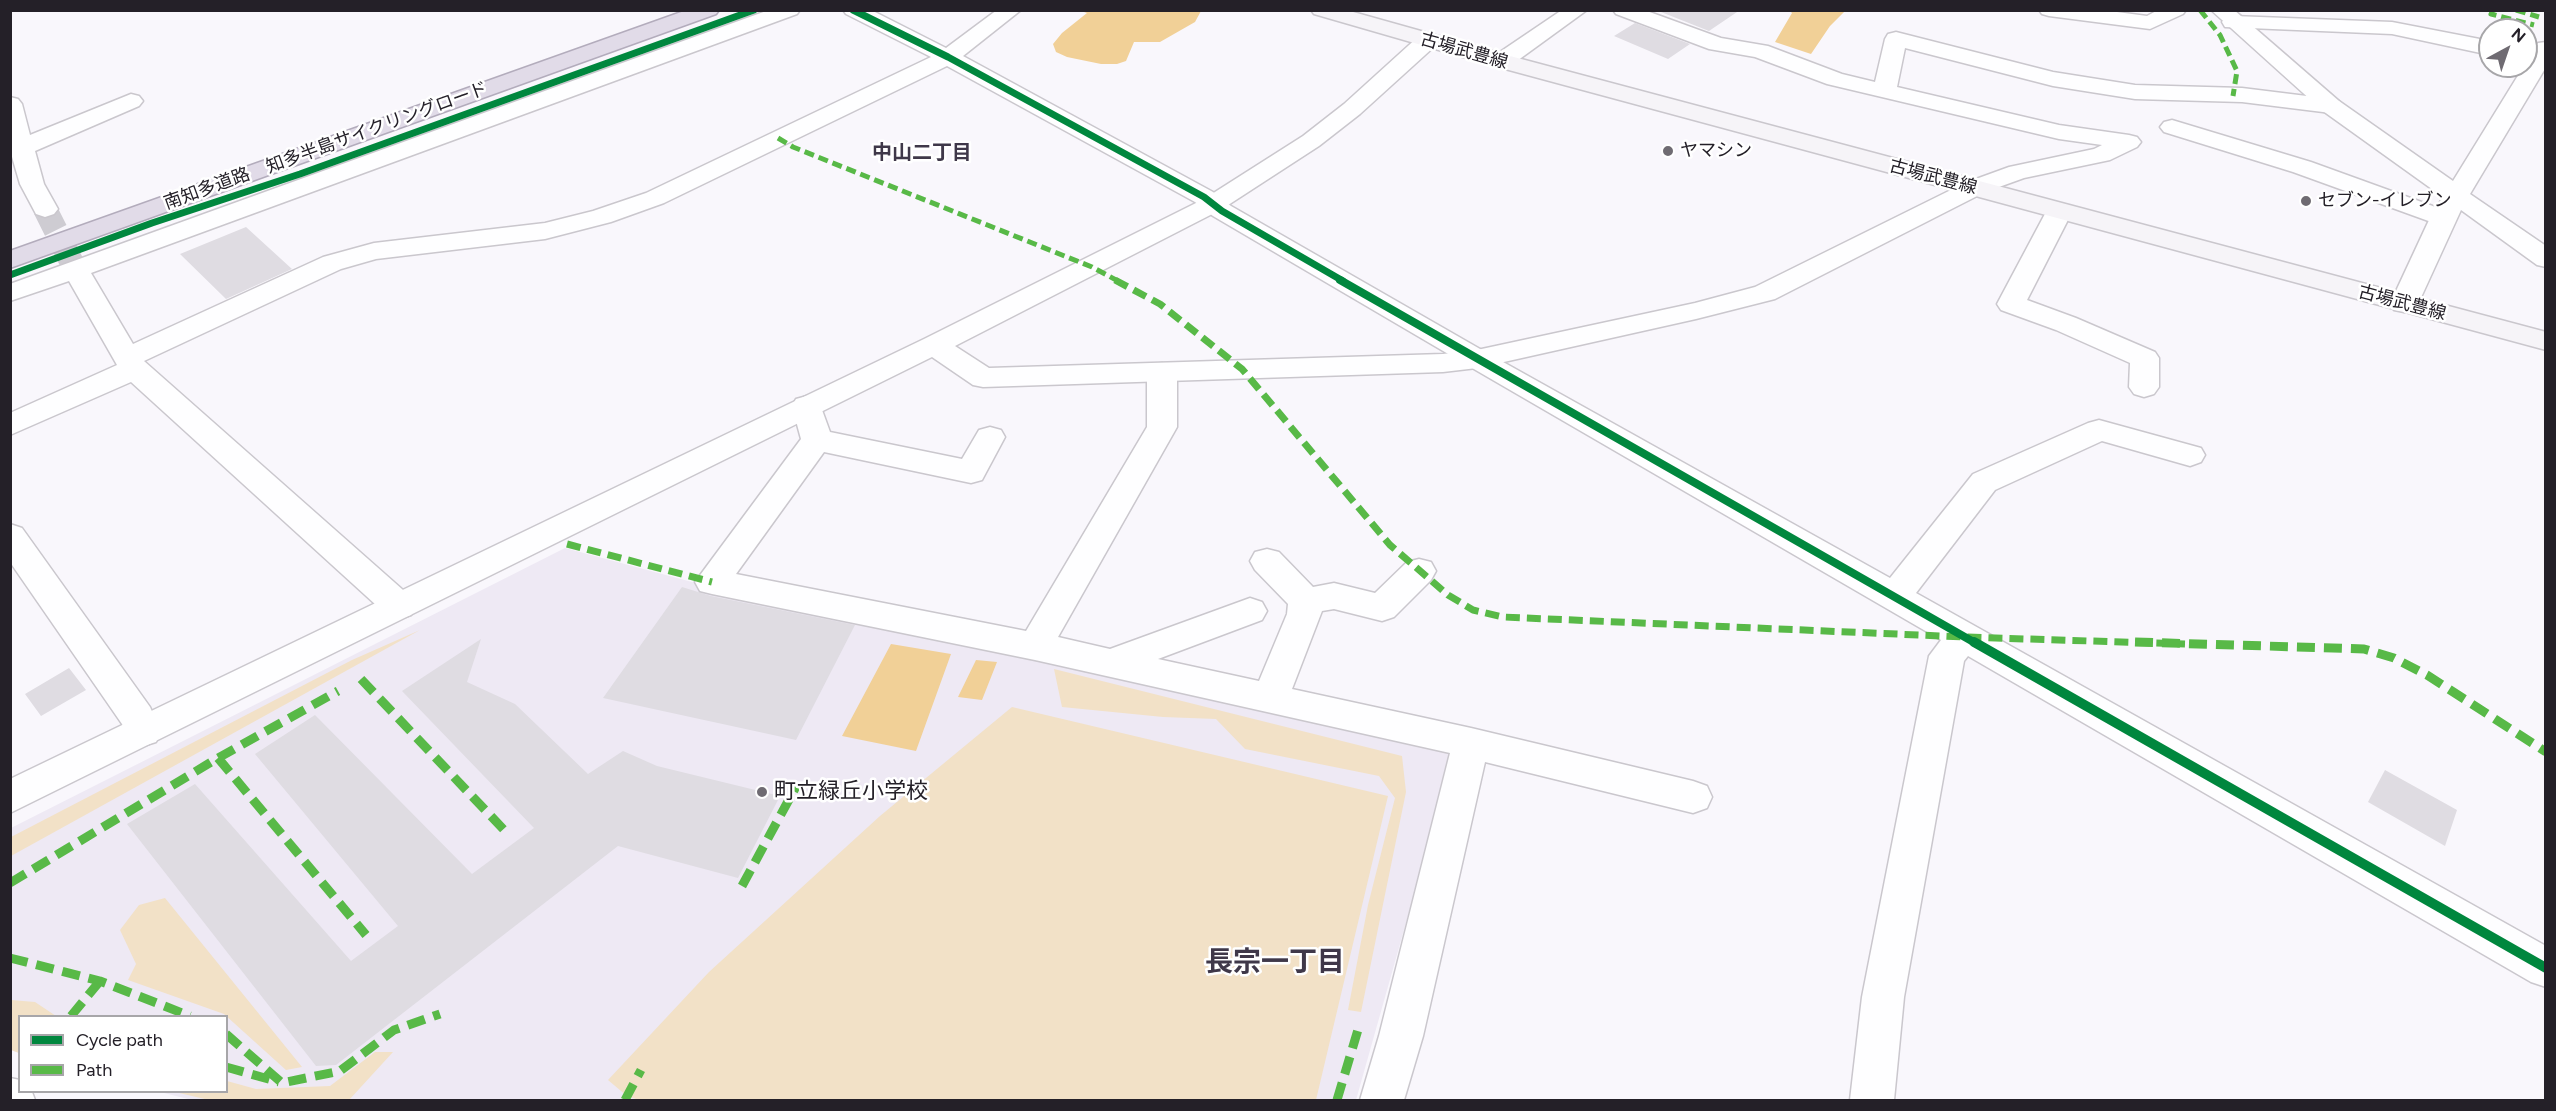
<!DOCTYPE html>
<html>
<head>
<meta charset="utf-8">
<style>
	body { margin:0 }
	#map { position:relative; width:2556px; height:1111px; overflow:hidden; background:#f9f7fc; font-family:Figtree,sans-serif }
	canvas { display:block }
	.frame { position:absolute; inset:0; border:12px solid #242028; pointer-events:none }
	.legend { position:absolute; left:18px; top:1015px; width:210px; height:78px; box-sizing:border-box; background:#fff; border:2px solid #a7a6a9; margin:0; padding:8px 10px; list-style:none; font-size:18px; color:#242028 }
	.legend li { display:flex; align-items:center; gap:12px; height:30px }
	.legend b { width:30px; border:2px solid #a7a6a9 }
	.north { position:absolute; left:2478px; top:18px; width:60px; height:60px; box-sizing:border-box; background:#fff; border:2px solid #a7a6a9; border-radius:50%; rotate:40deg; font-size:16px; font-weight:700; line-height:24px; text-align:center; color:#242028 }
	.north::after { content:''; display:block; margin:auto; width:21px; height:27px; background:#6f6b72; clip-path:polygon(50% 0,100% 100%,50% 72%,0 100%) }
</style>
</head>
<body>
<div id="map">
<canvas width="2556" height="1111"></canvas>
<div class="frame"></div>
<ul class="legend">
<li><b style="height:8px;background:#00873e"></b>Cycle path</li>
<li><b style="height:8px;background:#58b947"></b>Path</li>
</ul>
<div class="north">N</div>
</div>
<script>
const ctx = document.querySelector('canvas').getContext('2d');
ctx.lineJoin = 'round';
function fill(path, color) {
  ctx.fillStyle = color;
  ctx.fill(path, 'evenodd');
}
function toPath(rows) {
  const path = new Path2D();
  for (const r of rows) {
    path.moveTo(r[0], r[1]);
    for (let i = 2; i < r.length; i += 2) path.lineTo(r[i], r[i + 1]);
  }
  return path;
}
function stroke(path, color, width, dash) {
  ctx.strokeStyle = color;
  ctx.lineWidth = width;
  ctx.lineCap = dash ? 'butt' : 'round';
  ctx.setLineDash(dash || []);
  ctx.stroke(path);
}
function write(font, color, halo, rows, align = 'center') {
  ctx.font = font + ' Figtree,"Noto Sans JP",sans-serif';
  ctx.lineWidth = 5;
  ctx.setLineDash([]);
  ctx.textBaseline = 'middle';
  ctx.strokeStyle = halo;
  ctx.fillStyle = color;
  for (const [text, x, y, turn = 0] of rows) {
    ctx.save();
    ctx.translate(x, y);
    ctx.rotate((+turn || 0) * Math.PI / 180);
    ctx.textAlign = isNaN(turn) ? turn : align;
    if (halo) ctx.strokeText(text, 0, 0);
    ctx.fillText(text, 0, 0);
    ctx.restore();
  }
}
const built = toPath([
	[565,548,692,582,924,622,1442,740,1453,756,1356,1100,192,1100,160,1092,226,1092,226,1016,20,1016,19,1053,11,1050,11,828]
]);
const green = toPath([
	[420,630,11,856,11,837,352,660],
	[1054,669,1402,756,1406,792,1361,1012,1348,1010,1368,905,1395,798,1379,776,1245,749,1216,719,1163,717,1062,707],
	[1012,707,1388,796,1316,1100,639,1100,627,1096,608,1080,709,972,880,816],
	[165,898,302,1067,286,1070,224,1014,128,980,136,964,120,930,139,905],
	[11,1000,35,1002,56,1016,20,1016,19,1053,11,1050],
	[375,1052,393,1052,349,1100,209,1100,175,1092,226,1092,227,1081,256,1089,330,1086]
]);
const water = toPath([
	[1081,11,1201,10,1201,11,1195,22,1160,42,1134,42,1126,61,1117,64,1101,64,1067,57,1056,52,1053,44,1062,33,1087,13],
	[1790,11,1845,11,1830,26,1811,54,1775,42,1792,13],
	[891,644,951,654,916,751,842,736],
	[976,660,997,662,982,700,958,697]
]);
const building = toPath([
	[1656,10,1740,10,1709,31],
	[1635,23,1690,44,1668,59,1614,36],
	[246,227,292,269,226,299,180,254],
	[682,587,711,596,855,625,796,740,603,698],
	[481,639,467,682,515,704,588,774,623,751,657,766,780,796,738,878,618,846,336,1065,316,1066,127,824,195,784,351,961,398,926,255,754,315,715,472,874,534,828,402,691],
	[69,668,86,690,41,716,25,694],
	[2385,770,2457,810,2445,846,2368,802]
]);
const minorTunnel = toPath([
	[45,209,75,269]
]);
const minor = toPath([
	[769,10,800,10,797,14,91,273,133,344,323,257,374,243,545,223,593,211,646,193,931,57,846,14,843,10,871,10,946,48,997,10,1021,10,963,56,1213,192,1231,206,1487,353,1890,578,1973,474,2088,423,2099,420,2201,448,2205,455,2201,462,2190,466,2102,441,1995,490,1916,593,2546,946,2546,987,2531,982,1968,656,1964,661,1904,997,1894,1100,1850,1100,1862,997,1929,656,1941,640,1467,365,1213,216,1195,202,947,66,664,203,611,222,545,239,376,259,341,269,144,361,411,597,416,606,411,615,399,619,387,615,131,382,10,435,10,413,117,365,69,281,10,301,10,284,769,10],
	[1562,10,1587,10,1510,66,1502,68,1494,66,1491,61,1494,56,1562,10],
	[1613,10,1644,10,1721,38,1768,46,1842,74,1875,82,1885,39,1888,34,1896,32,2053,72,2135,85,2242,88,2331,99,2339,101,2343,106,2339,111,2331,113,2242,102,2135,99,2053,86,1905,48,1897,87,2059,125,2129,135,2137,137,2141,142,2137,147,2110,160,2024,178,1974,196,1965,193,1961,188,1965,183,2009,167,2094,149,2102,145,2059,139,1827,84,1755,57,1709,49,1616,14,1613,10],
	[2039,10,2102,10,2147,16,2158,10,2186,10,2183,14,2150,29,2049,16,2042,14,2039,10],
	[2233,16,2392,22,2490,41,2490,55,2392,34,2225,27,2222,22,2225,17,2233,16],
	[131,94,139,96,143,101,139,106,35,151,44,184,58,209,54,214,45,217,36,214,20,184,10,150,10,97,18,99,22,104,30,135,131,94],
	[2172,120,2311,162,2452,213,2456,218,2452,223,2443,226,2434,223,2293,172,2164,132,2160,127,2164,122,2172,120],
	[2059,204,2068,207,2072,212,2027,300,2076,318,2155,352,2159,358,2159,387,2154,394,2144,397,2134,394,2129,387,2130,363,2056,330,2001,310,1997,304,2046,212,2050,207,2059,204],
	[1162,363,1172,365,1177,372,1177,427,1058,637,1110,649,1250,598,1262,602,1267,611,1262,620,1158,659,1259,681,1287,614,1288,604,1255,570,1250,561,1255,552,1267,549,1279,552,1313,587,1334,583,1375,593,1407,562,1419,559,1431,562,1436,571,1431,580,1394,617,1382,621,1334,609,1322,611,1292,689,1471,728,1693,781,1707,786,1712,797,1707,808,1693,813,1485,762,1423,1036,1404,1100,1360,1100,1379,1036,1450,753,1035,660,712,594,700,591,695,582,801,439,792,406,796,399,807,396,818,399,830,432,962,459,979,430,990,427,1001,430,1005,437,982,480,971,483,824,452,736,574,1026,631,1147,427,1147,372,1152,365,1162,363],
	[10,524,22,528,150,707,161,731,156,742,143,746,130,742,122,724,10,562,10,524]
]);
const tertiary = toPath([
	[2211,10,2234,10,2339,101,2453,181,2535,48,2538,43,2546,42,2546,67,2470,194,2546,246,2546,267,2537,265,2461,210,2418,304,2414,310,2404,312,2394,310,2390,304,2430,218,2443,197,2323,111,2211,10],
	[1427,34,1435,36,1438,41,1435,46,1360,114,1319,146,1222,209,955,346,989,368,1443,354,1477,350,1695,303,1755,287,1965,183,1974,180,1983,183,1987,188,1983,193,1775,299,1696,319,1477,368,1443,372,983,387,973,385,932,357,10,813,10,779,924,339,1204,199,1303,136,1344,104,1419,36,1427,34],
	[10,1078,20,1080,20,1092,32,1092,35,1100,10,1100,10,1078]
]);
const secondary = toPath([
	[1311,10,1346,10,1510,56,2546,332,2546,350,1494,66,1314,14,1311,10]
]);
const motorway = toPath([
	[687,10,719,10,716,14,10,268,10,251,687,10]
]);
const quietFar2 = toPath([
	[2200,10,2220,35,2237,71,2233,96],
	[2493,10,2491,14,2534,25],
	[2516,10,2539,17],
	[778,138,793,147,1092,267,1118,281]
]);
const quietFar1 = toPath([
	[1115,280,1160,304,1242,369,1390,545,1448,595,1473,610,1503,617,1964,637,2185,644],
	[567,544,712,582]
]);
const quiet = toPath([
	[2135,642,2364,649,2394,658,2427,675,2546,752],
	[361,679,506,832],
	[218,758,366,935],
	[10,883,218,758,338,691],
	[742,886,798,783],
	[10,958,100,981,190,1016],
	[71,1016,100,981],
	[226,1034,282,1083,340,1071,394,1030,440,1014],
	[226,1067,279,1082],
	[625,1100,641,1070],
	[1337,1100,1360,1023]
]);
const cyclewayFar2 = toPath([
	[853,10,948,57,1204,197,1222,211,1343,281],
	[10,275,152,223,300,174,754,10]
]);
const cyclewayFar1 = toPath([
	[1340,280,1977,644]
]);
const cycleway = toPath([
	[1974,642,2546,968]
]);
const markers = [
	[1668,151,6,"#6f6b72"],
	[2306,201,6,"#6f6b72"],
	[762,792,6,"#6f6b72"]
];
const farStreetnames = [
	["古場武豊線",1464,51,16],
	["知多半島サイクリングロード",377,128,-20],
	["古場武豊線",1933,177,15],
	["南知多道路",207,189,-20],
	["古場武豊線",2402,303,15]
];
const farPoinames = [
	["ヤマシン",1680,151],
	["セブン-イレブン",2318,201]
];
const farNeighbourhoodnames = [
	["中山二丁目",922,153]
];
const poiNames = [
	["町立緑丘小学校",774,792]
];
const nearNeighbourhoodnames = [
	["長宗一丁目",1275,963]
];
fill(built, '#eee9f4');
fill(green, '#f2e1c7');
fill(water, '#f1d097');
fill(building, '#dfdce2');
stroke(minorTunnel, '#ceccd2', 24, [24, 12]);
stroke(minor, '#cac7cd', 3);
stroke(tertiary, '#cac7cd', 3);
stroke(secondary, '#cac7cd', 3);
stroke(motorway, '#b3acbc', 3);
fill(minor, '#fefeff');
fill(tertiary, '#fefeff');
fill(secondary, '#f6f4f8');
fill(motorway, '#e1dbe8');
stroke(quietFar2, '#58b947', 5, [10, 5]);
stroke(quietFar1, '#58b947', 7, [14, 7]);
stroke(quiet, '#58b947', 9, [18, 9]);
stroke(cyclewayFar2, '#00873e', 7);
stroke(cyclewayFar1, '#00873e', 8);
stroke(cycleway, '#00873e', 10);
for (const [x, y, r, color] of markers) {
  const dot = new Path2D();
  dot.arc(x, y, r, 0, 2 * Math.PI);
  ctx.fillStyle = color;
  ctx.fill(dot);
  stroke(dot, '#fff', 2);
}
write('18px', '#242028', '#fff', farStreetnames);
write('18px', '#242028', '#fff', farPoinames, 'left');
write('bold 20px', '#3f3849', '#fff', farNeighbourhoodnames);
write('22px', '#242028', '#fff', poiNames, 'left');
write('bold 28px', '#3f3849', '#fff', nearNeighbourhoodnames);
</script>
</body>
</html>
